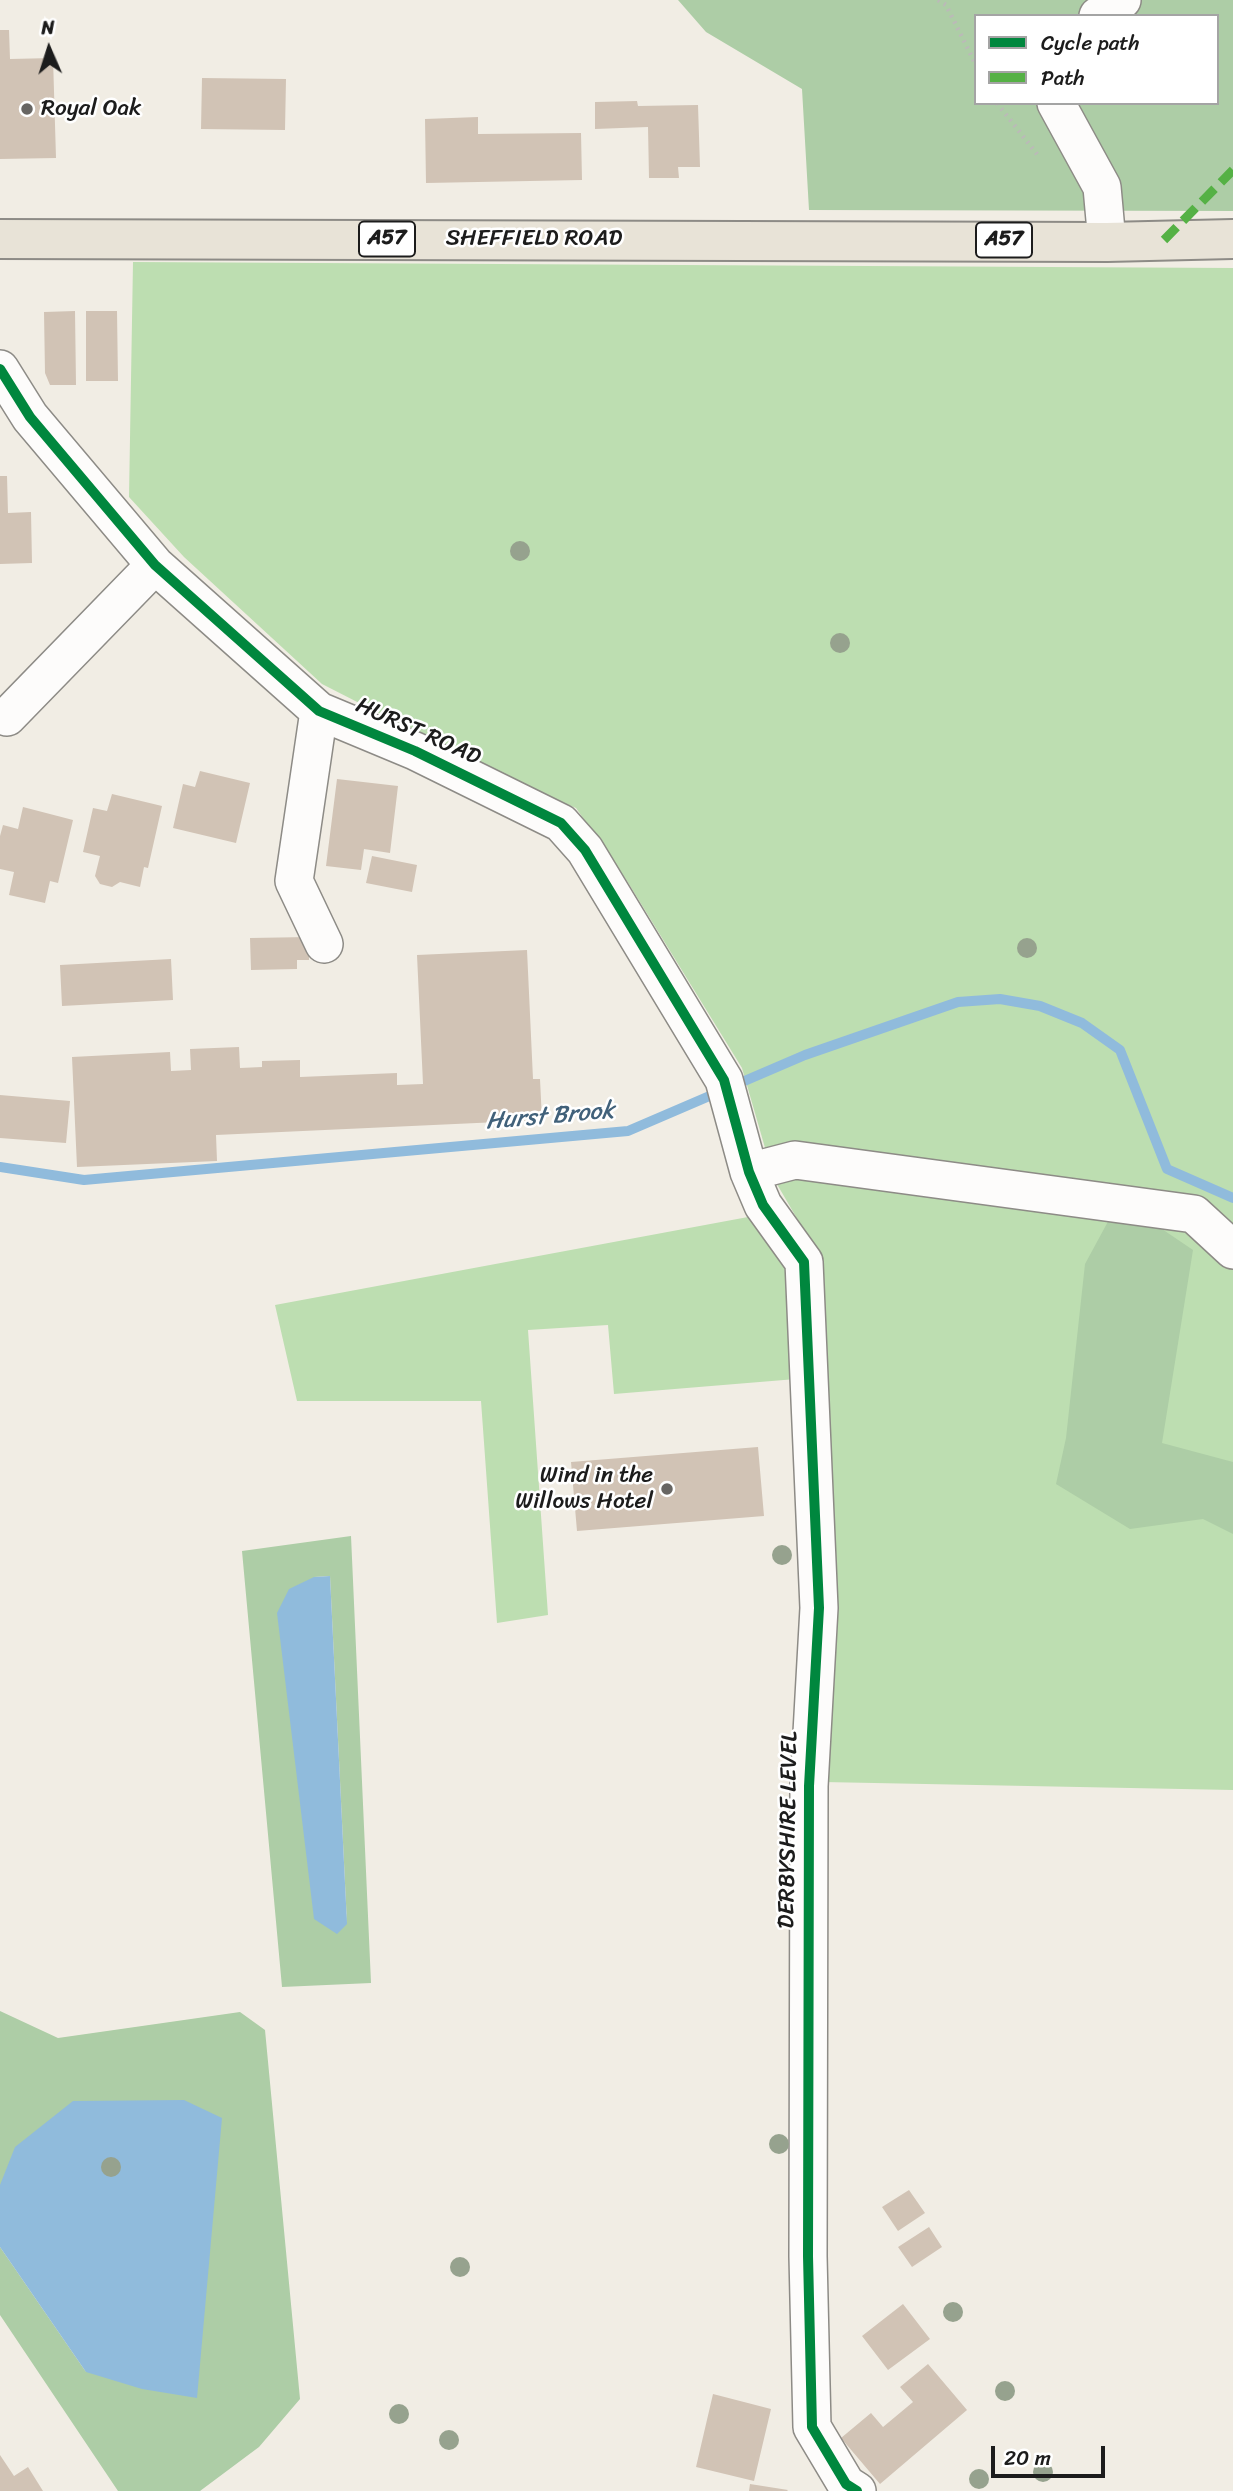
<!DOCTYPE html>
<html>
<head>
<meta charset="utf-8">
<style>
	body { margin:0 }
	#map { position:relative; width:1233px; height:2491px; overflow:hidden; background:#f1ede4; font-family:Sriracha,sans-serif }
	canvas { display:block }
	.legend { position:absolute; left:974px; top:14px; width:245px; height:91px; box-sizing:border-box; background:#fff; border:2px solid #a4a4a4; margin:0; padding:9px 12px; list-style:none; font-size:21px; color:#1c1c1c }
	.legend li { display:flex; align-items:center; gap:14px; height:35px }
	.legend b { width:35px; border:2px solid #a4a4a4 }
	.north { position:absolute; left:14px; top:14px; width:70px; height:70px; -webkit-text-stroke:5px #fff; paint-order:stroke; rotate:357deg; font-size:19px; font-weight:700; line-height:28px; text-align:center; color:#1c1c1c }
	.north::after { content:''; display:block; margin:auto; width:24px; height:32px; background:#1c1c1c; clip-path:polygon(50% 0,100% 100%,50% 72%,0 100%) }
	.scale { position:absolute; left:991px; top:2446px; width:114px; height:32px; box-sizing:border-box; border:4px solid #1c1c1c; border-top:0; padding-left:9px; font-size:21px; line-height:24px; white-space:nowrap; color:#1c1c1c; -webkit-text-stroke:5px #fff; paint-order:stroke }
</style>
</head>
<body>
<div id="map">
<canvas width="1233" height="2491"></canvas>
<ul class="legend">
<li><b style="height:9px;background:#00873e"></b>Cycle path</li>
<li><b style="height:9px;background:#55b145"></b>Path</li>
</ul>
<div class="north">N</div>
<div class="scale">20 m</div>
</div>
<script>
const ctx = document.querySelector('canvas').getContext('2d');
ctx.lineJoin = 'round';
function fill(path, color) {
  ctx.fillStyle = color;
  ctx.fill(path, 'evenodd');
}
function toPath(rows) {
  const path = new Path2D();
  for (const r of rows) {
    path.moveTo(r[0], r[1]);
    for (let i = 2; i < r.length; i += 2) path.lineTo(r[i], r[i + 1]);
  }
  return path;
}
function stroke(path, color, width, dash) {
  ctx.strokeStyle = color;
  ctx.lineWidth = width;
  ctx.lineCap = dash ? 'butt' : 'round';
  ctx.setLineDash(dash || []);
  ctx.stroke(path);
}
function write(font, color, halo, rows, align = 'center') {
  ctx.font = font + ' Sriracha,sans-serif';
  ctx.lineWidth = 5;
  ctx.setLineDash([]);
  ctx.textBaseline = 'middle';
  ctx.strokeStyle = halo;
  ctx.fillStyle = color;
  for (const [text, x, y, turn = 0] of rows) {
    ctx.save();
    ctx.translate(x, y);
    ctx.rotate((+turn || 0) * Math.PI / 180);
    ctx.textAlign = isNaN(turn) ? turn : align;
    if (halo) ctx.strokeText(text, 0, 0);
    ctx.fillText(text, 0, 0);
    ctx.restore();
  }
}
const green = toPath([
	[133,262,1233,268,1233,1790,823,1782,820,1258,774,1179,742,1068,627,881,576,808,508,779,322,684,184,557,129,497],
	[748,1217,790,1256,796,1379,614,1394,608,1325,528,1330,548,1615,497,1623,481,1401,297,1401,275,1305]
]);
const forest = toPath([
	[678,0,1233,0,1233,211,809,210,802,89,706,32],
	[976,16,1217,16,1217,103,976,103],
	[1111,1216,1159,1227,1193,1250,1162,1443,1233,1462,1233,1534,1203,1519,1130,1529,1056,1484,1066,1438,1085,1264],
	[351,1536,371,1983,282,1987,242,1551],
	[330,1576,347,1924,314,1577],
	[0,2011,58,2038,240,2012,265,2030,300,2399,259,2447,200,2491,118,2491,0,2315,0,2247,86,2372,0,2185]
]);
const water = toPath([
	[330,1576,347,1924,337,1934,314,1919,277,1613,289,1589,314,1577],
	[184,2100,222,2118,197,2398,142,2389,86,2372,0,2247,0,2185,15,2147,73,2101]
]);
const stream = toPath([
	[0,1167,84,1180,628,1131,805,1055,958,1002,1000,999,1040,1006,1082,1023,1120,1050,1167,1169,1233,1198]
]);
const building = toPath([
	[0,30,9,30,10,59,53,58,56,158,0,159],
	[202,78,286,79,285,130,201,129],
	[637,101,638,106,698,105,700,167,678,167,679,178,649,178,648,127,595,129,595,102],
	[478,117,478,134,581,133,582,180,426,183,425,119],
	[75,311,76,385,50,385,45,373,44,312],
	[86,311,117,311,118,381,86,381],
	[0,476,7,476,8,513,31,512,32,563,0,564],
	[200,771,250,783,236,843,173,828,183,784,195,787],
	[337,779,398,786,390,853,364,849,361,870,326,866],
	[112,794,162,806,148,868,144,867,140,887,120,882,112,887,100,884,95,876,100,856,83,852,93,808,107,811],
	[23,807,73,820,58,883,50,881,45,903,9,895,14,872,0,869,0,836,3,825,18,829],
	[372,856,417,865,412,892,366,883],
	[309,937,309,960,297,960,297,969,251,970,250,938],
	[527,950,533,1079,540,1079,542,1120,216,1135,217,1161,77,1167,72,1057,170,1052,171,1071,191,1070,190,1049,239,1047,240,1068,262,1067,262,1061,300,1060,300,1077,397,1073,397,1085,423,1084,417,955],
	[171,959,173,1000,62,1006,60,965],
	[0,1095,70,1101,66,1143,0,1138],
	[758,1447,764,1516,577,1531,571,1462],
	[909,2190,925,2213,898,2231,882,2207],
	[929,2227,942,2247,912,2267,898,2247],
	[903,2304,930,2339,888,2370,862,2336],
	[928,2364,967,2410,880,2484,841,2438,871,2413,883,2427,913,2402,900,2387],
	[713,2394,771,2409,754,2481,696,2467],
	[0,2455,14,2476,28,2467,43,2491,0,2491],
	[750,2484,788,2490,787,2491,749,2491]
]);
const path = toPath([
	[938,0,946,5,976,65],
	[997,103,1040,158]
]);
const minor = toPath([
	[1098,16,1122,0],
	[1056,103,1102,187,1107,242],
	[0,369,30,417,155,565,319,711,415,751,561,823,585,850,724,1080,749,1172,763,1205,804,1262,819,1608,809,1786,808,2256,812,2427,846,2484,857,2491],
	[319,711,294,881,324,944],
	[7,717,155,565],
	[749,1172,795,1160,1194,1214,1233,1250]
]);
const major = toPath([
	[0,239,1107,242,1233,239]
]);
const quiet = toPath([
	[1164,240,1233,170]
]);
const cycleway = toPath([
	[0,369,30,417,155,565,319,711,415,751,561,823,585,850,724,1080,749,1172,763,1205,804,1262,819,1608,809,1786,808,2256,812,2427,846,2484,857,2491]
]);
const trees = [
	[520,551],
	[840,643],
	[1027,948],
	[782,1555],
	[779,2144],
	[111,2167],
	[460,2267],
	[953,2312],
	[1005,2391],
	[399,2414],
	[449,2440],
	[1043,2472],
	[979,2479]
];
const markers = [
	[27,109,7,"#676562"],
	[667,1489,7,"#676562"]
];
const shields = [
	[387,239,56],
	[1004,240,56]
];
const shieldNames = [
	["A57",387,239],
	["A57",1004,240]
];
const poiNames = [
	["Royal Oak",41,109],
	["Wind in the",653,1476,"right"],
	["Willows Hotel",653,1502,"right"]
];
const streetNames = [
	["SHEFFIELD ROAD",534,239],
	["HURST ROAD",418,732,24],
	["DERBYSHIRE LEVEL",789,1830,-89]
];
const waterNames = [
	["Hurst Brook",550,1117,-5]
];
fill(green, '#bddeb1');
fill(forest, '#adcda6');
fill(water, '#90bbdc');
stroke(stream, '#90bbdc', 10);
fill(building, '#d1c3b5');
stroke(minor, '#8d8b86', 40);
stroke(major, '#8d8b86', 42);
stroke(path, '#bbbab8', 4.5, [2, 5]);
stroke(minor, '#fdfcfb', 37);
stroke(major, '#e8e3d7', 38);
stroke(quiet, '#55b145', 9, [18, 9]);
stroke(cycleway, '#00873e', 10);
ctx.fillStyle = '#96a28e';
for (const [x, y] of trees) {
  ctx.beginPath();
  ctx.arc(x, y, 10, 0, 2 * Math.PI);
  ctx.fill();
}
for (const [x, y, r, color] of markers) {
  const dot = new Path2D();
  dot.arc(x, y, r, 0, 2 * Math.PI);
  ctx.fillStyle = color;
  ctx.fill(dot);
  stroke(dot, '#fff', 2.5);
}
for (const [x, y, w] of shields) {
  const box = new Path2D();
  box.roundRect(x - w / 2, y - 17.5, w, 35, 5);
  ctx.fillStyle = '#fff';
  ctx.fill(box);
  stroke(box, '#1c1c1c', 2);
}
write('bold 21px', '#1c1c1c', null, shieldNames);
write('23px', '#1c1c1c', '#fff', poiNames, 'left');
write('23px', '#1c1c1c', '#fff', streetNames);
write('italic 24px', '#41617a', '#fff', waterNames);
</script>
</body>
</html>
